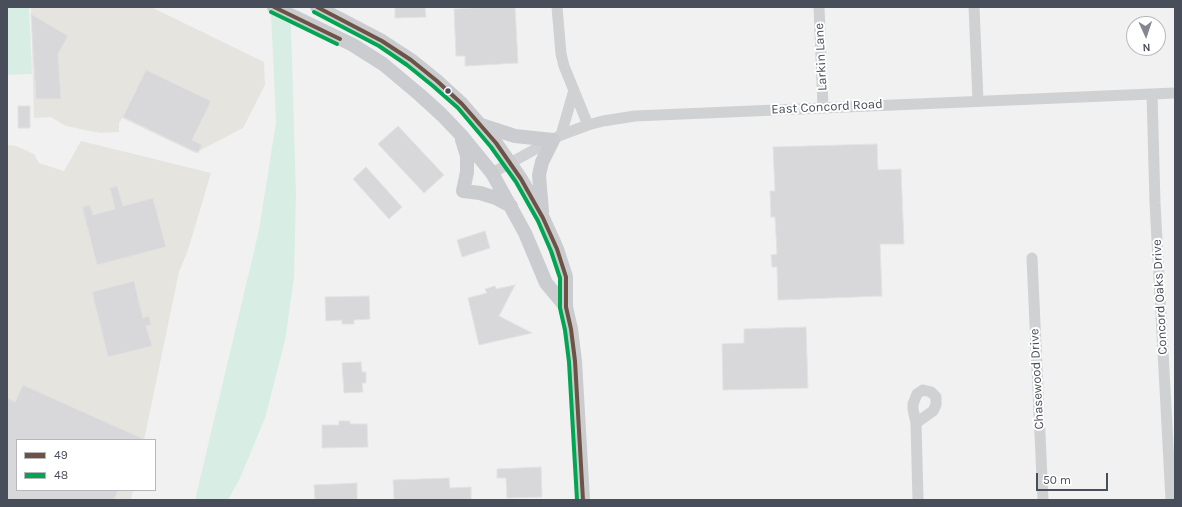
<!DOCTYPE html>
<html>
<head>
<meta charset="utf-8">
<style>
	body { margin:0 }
	#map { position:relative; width:1182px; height:507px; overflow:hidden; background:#f1f1f1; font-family:Karla,sans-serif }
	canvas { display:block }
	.frame { position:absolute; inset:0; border:8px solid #494e5b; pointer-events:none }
	.legend { position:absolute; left:16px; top:439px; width:140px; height:52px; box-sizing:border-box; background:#fff; border:1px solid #b6b8bd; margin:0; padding:5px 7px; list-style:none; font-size:12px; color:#494e5b }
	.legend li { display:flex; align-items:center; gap:8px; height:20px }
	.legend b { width:20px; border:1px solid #b6b8bd }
	.north { position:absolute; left:1126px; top:16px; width:40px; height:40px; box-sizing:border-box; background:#fff; border:1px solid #b6b8bd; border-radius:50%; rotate:177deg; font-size:11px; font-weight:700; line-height:16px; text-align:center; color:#494e5b }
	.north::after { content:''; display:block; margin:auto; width:14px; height:18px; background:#848790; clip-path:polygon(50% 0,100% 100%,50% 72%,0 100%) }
	.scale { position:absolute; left:1036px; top:473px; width:72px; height:18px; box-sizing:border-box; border:2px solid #494e5b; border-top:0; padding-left:5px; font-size:12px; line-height:14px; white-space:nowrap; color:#494e5b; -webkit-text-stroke:3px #fff; paint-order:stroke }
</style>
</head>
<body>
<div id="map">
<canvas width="1182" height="507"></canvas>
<div class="frame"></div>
<ul class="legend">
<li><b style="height:5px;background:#6c5345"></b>49</li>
<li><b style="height:5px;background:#00a651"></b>48</li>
</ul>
<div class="north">N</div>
<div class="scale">50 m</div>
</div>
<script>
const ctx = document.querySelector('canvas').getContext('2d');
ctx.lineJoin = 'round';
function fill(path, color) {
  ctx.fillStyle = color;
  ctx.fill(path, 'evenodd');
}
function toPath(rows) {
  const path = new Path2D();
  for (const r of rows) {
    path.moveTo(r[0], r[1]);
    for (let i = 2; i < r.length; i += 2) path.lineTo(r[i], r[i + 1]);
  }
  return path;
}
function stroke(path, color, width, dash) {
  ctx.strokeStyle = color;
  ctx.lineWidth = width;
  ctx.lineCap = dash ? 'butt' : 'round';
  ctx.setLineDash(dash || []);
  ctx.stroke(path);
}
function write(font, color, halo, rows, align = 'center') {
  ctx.font = font + ' Karla,sans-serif';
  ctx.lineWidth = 4;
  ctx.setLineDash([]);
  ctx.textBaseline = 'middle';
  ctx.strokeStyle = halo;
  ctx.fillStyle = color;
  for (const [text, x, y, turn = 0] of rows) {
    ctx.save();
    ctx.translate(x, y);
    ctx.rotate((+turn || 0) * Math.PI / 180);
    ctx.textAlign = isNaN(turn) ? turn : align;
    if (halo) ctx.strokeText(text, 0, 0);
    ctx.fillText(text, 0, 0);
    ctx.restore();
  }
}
const commercial = toPath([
	[31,7,151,7,264,62,265,85,243,128,195,153,122,118,119,123,119,132,100,133,66,126,51,117,34,118],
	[81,141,211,173,188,250,179,272,144,440,17,440,17,490,133,490,131,500,7,500,7,145,16,146,34,154,39,163,64,171]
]);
const green = toPath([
	[7,7,29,7,32,74,7,75],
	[271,13,291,25,296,195,294,278,285,341,265,418,241,476,228,500,195,500,259,230,276,122]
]);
const building = toPath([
	[395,7,425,7,426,17,395,18,395,7],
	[491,7,515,7,518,63,465,66,465,56,456,56,454,9,491,7],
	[31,14,68,36,58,54,61,99,36,99,31,14],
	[146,70,211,101,192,140,202,145,198,153,123,117,146,70],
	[18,106,30,106,30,128,18,128,18,106],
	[398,126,444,175,424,193,378,144,398,126],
	[877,144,878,170,901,169,904,244,880,244,882,296,778,300,777,267,772,267,771,255,777,254,775,217,771,217,770,191,775,191,773,147,877,144],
	[366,167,402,207,389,219,353,179,366,167],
	[117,186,123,206,153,198,166,247,97,265,82,207,90,205,93,215,115,209,110,188,117,186],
	[485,231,490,248,462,257,457,240,485,231],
	[134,281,143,318,149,316,151,325,146,326,152,346,108,357,92,292,134,281],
	[515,285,499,316,532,333,479,345,468,298,487,293,485,289,495,286,496,289,515,285],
	[369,296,370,319,354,320,354,324,342,324,342,320,326,321,325,297,369,296],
	[806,327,808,388,723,390,722,344,744,343,744,329,806,327],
	[361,362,362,372,366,372,366,383,362,383,363,392,344,393,342,363,361,362],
	[23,385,146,440,17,440,17,490,118,490,114,500,7,500,7,398,15,402,23,385],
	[339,421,350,421,350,424,367,424,368,447,322,448,322,425,339,425,339,421],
	[541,467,542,497,507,498,506,478,497,478,497,469,541,467],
	[449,478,450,488,471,487,471,500,394,500,393,480,449,478],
	[357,483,357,500,315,500,314,485,357,483]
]);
const minor = toPath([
	[557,7,561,54,564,66,588,125],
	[819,7,823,107],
	[974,7,978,101],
	[1152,94,1155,203,1171,500],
	[561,135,574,90],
	[492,173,561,135,588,125,603,121,635,116,1175,93],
	[1032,258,1043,500],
	[916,423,933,411,936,405,936,397,931,392,923,390,917,394,913,404,913,409,916,423,918,500]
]);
const major = toPath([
	[274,7,353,45,383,64,420,95,442,115,461,135,492,173,525,233,546,283,566,307],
	[317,7,382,41,411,60,437,81,462,104,496,143,521,179,532,198,543,218,557,249,566,277,566,307,571,329,575,361,583,500],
	[481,125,515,136,553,140,542,162,539,175,542,212],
	[462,140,467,156,467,172,463,191,480,193,496,198,511,206]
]);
const bus1 = toPath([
	[274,7,340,39],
	[317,7,382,41,411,60,437,81,462,104,496,143,521,179,543,218,557,249,566,277,566,307,571,329,575,361,583,500]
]);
const bus2 = toPath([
	[271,12,337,44],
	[314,12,379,46,407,65,433,86,458,108,491,147,516,182,538,221,551,251,560,278,560,308,565,330,569,362,577,500]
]);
const markers = [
	[448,91,3.5,"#494e5b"]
];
const streetNames = [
	["Larkin Lane",821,57,-93],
	["East Concord Road",827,107,-3],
	["Concord Oaks Drive",1160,297,-93],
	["Chasewood Drive",1037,379,-93]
];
fill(commercial, '#e5e4df');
fill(green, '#d8eee5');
fill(building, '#d8d8da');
stroke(building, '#e2e2e3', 1);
stroke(minor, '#cfd1d3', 11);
stroke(major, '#caccd0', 14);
stroke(bus1, '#6c5345', 4);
stroke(bus2, '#00a651', 4);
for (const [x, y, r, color] of markers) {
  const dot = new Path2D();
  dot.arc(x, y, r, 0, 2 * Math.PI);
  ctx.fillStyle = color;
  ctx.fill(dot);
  stroke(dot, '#fff', 1.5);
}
write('13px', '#494e5b', '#fff', streetNames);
</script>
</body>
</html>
